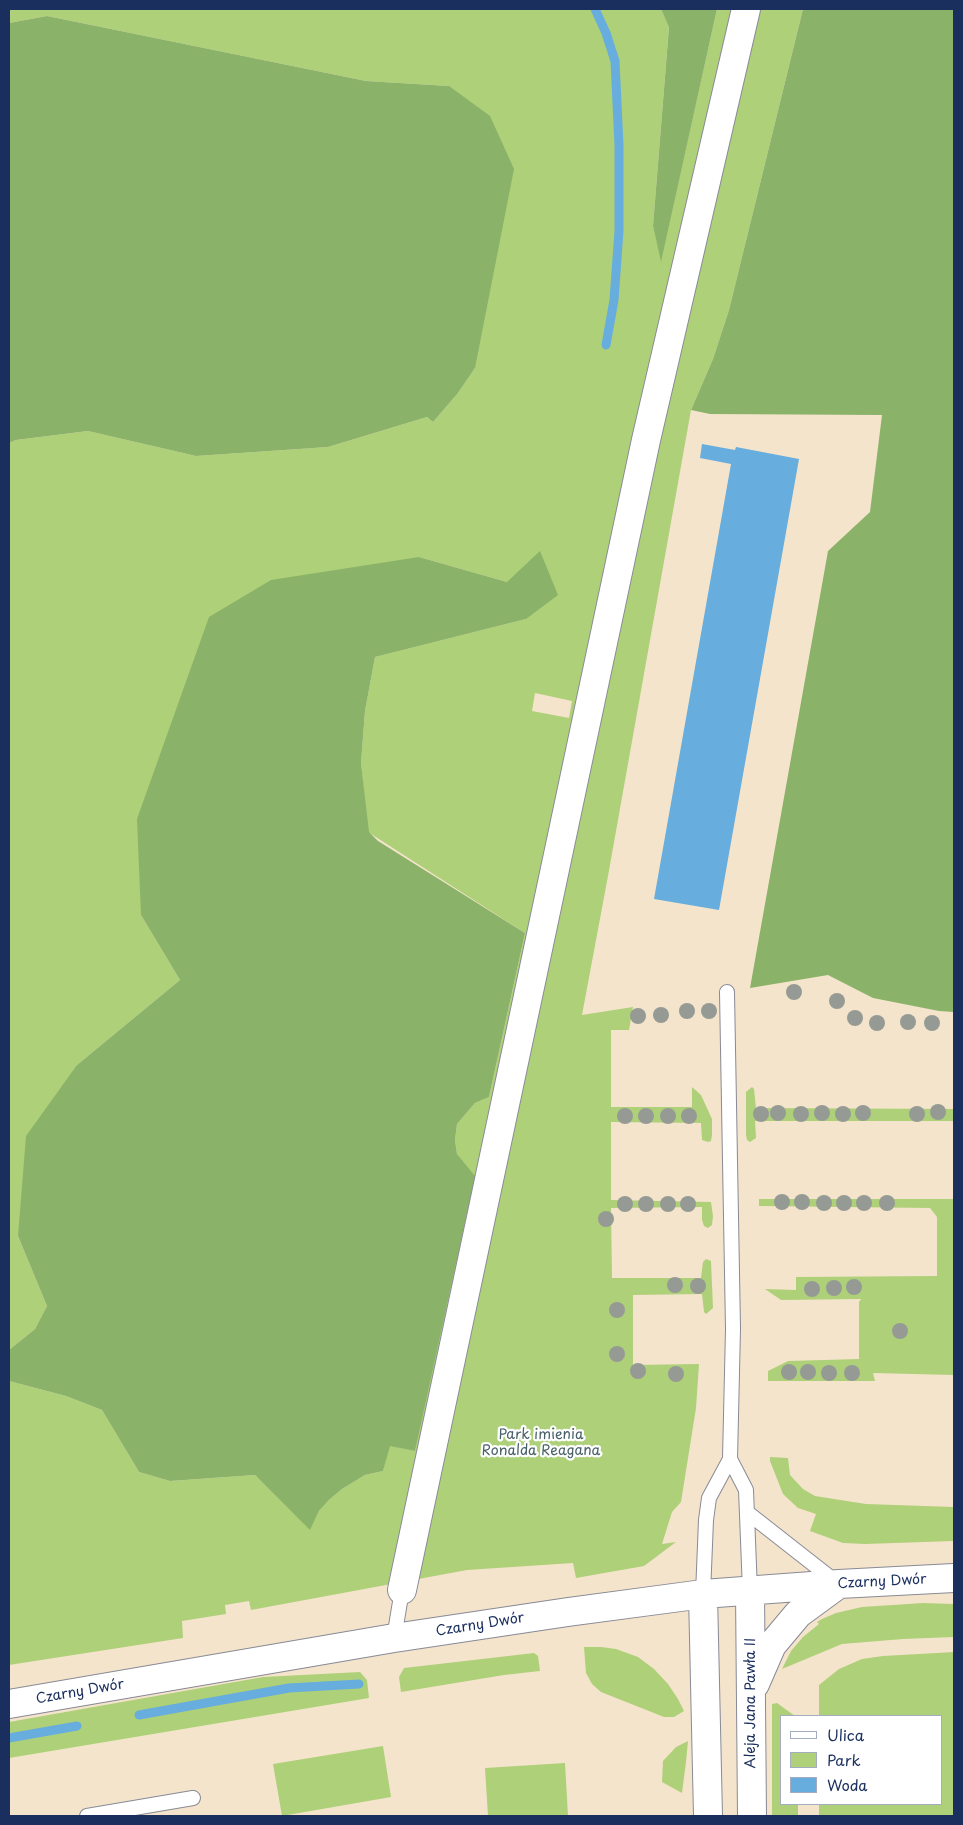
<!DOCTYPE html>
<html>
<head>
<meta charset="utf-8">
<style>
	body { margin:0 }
	#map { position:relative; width:963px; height:1825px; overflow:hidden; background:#f5e4cc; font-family:"Playpen Sans",sans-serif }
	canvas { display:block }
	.frame { position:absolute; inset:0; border:10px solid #1b2f5e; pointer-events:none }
	.legend { position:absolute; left:780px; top:1715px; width:162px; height:90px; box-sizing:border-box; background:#fff; border:1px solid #a4acbf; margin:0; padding:6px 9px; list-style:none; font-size:15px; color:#1b2f5e }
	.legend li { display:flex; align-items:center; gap:10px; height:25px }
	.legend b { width:25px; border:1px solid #a4acbf }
</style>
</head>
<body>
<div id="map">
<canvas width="963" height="1825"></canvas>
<div class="frame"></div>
<ul class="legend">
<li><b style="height:6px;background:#fff"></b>Ulica</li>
<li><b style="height:14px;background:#aed079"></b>Park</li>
<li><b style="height:14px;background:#67addd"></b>Woda</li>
</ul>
</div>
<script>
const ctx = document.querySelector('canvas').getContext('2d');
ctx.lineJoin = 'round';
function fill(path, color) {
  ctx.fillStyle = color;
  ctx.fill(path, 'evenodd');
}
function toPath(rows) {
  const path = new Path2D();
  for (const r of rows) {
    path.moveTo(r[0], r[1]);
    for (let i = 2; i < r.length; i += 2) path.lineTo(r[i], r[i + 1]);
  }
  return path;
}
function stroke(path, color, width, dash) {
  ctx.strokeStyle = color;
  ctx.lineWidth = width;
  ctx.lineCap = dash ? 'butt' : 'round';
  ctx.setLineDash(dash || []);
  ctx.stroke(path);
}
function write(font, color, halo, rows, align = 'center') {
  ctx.font = font + ' "Playpen Sans",sans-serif';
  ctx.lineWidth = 4.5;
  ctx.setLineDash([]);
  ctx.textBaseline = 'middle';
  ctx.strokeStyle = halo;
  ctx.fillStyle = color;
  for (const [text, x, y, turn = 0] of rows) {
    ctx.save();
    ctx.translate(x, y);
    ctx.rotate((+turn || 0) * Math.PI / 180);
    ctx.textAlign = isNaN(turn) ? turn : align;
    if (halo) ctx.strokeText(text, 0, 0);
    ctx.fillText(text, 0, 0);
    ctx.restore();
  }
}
const green = toPath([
	[9,9,661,9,669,26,653,226,661,260,717,9,803,9,729,310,713,359,691,410,608,876,582,1015,633,1007,629,1030,611,1030,611,1107,692,1107,692,1087,701,1095,712,1119,712,1135,711,1141,708,1142,702,1140,701,1123,611,1122,611,1200,711,1202,713,1216,712,1225,708,1228,704,1226,702,1220,702,1207,611,1208,612,1278,701,1278,703,1262,706,1259,711,1261,713,1308,706,1314,704,1312,702,1294,633,1295,633,1365,699,1364,696,1408,681,1502,672,1512,662,1544,676,1542,644,1566,576,1578,573,1563,467,1570,251,1610,249,1601,225,1605,226,1614,182,1621,183,1638,9,1665,9,1381,66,1396,102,1410,139,1472,170,1481,255,1475,310,1529,319,1511,329,1500,342,1489,365,1475,383,1471,389,1445,415,1451,463,1163,457,1154,455,1140,457,1124,475,1103,489,1097,525,933,368,832,361,763,365,711,375,657,526,619,507,582,419,557,141,915,180,980,77,1065,18,1236,47,1306,35,1329,9,1350,9,443,16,440,88,431,196,456,328,447,427,417,433,422,458,393,475,368,449,86,366,81,47,16,9,23],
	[535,693,572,701,569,718,532,711],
	[752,1087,754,1089,756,1108,954,1109,954,1121,755,1121,756,1138,750,1142,747,1140,746,1135,746,1092],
	[759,1199,954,1199,954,1375,873,1373,875,1381,768,1381,768,1371,788,1361,859,1359,859,1302,861,1299,781,1300,765,1289,796,1290,796,1277,937,1276,937,1217,930,1208,759,1206],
	[770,1457,788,1458,790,1475,803,1489,815,1496,866,1504,954,1507,954,1541,865,1544,843,1543,810,1531,816,1514,798,1508,783,1494,770,1461],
	[923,1603,954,1604,954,1637,903,1639,842,1644,782,1669,791,1651,803,1637,819,1624,817,1622,822,1619,836,1613,862,1607],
	[584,1647,601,1647,616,1649,638,1657,654,1669,668,1684,678,1699,684,1711,674,1717,664,1717,601,1692,592,1684,586,1673],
	[954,1652,954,1816,819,1816,819,1804,942,1804,942,1716,819,1716,819,1685,839,1669,862,1659,883,1656],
	[534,1653,538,1656,540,1671,504,1675,401,1692,399,1677,404,1668],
	[360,1672,367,1680,369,1698,9,1758,9,1722,263,1677],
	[777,1703,795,1716,782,1716,782,1804,798,1804,798,1816,772,1816,772,1704],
	[688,1741,686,1762,682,1793,662,1782,663,1761,676,1747],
	[383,1746,391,1797,282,1816,273,1764],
	[565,1763,568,1816,488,1816,485,1768]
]);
const forest = toPath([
	[661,9,717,9,661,262,653,226,669,27],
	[803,9,954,9,954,1012,939,1011,873,998,828,975,750,988,828,551,870,512,882,415,710,414,691,410,713,359,729,310],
	[47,16,366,81,449,86,490,116,514,169,475,368,458,393,433,422,427,417,328,447,196,456,88,431,16,440,9,443,9,23],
	[540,551,558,595,526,619,375,657,365,711,361,763,369,832,378,841,525,933,489,1097,475,1103,457,1124,455,1140,457,1154,475,1176,415,1451,390,1446,383,1471,365,1475,342,1489,329,1500,319,1511,310,1530,255,1475,170,1481,139,1472,102,1410,66,1396,9,1381,9,1350,35,1329,47,1306,18,1236,26,1136,77,1065,180,980,141,915,137,819,209,617,271,580,419,557,507,582]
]);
const water = toPath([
	[702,444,735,450,736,447,799,459,719,910,654,899,731,464,700,458]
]);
const stream = toPath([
	[595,9,606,33,615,61,619,145,619,231,614,300,606,345],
	[139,1715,289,1688,359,1684],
	[9,1738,77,1726]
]);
const lane = toPath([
	[730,1459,746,1490,750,1591],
	[748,1513,836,1582],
	[703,1594,706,1520,709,1498,730,1459,733,1329,727,992],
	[394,1638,402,1590],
	[87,1816,193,1798]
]);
const street = toPath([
	[402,1590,646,440,746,9]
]);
const secondary = toPath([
	[750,1591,752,1816],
	[703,1594,708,1816],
	[755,1684,772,1645,798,1614,839,1584],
	[9,1704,394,1638,568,1612,703,1594,839,1584,954,1578]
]);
const trees = [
	[794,992],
	[837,1001],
	[687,1011],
	[709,1011],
	[661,1015],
	[638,1016],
	[855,1018],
	[908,1022],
	[877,1023],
	[932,1023],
	[938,1112],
	[778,1113],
	[822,1113],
	[863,1113],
	[761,1114],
	[801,1114],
	[843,1114],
	[917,1114],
	[625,1116],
	[646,1116],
	[668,1116],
	[689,1116],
	[782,1202],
	[802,1202],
	[824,1203],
	[844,1203],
	[864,1203],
	[887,1203],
	[625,1204],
	[646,1204],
	[668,1204],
	[688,1204],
	[606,1219],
	[675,1285],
	[698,1286],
	[854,1287],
	[834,1288],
	[812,1289],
	[617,1310],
	[900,1331],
	[617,1354],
	[638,1371],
	[789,1372],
	[808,1372],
	[829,1373],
	[852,1373],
	[676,1374]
];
const parkNames = [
	["Park imienia",541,1435],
	["Ronalda Reagana",541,1451]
];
const streetNames = [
	["Czarny Dwór",882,1582,-3],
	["Czarny Dwór",480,1625,-9],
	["Czarny Dwór",80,1692,-10],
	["Aleja Jana Pawła II",751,1703,-90]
];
fill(green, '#aed079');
fill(forest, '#8ab269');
fill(water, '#67addd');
stroke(stream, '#67addd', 9);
stroke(lane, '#888a95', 16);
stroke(street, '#888a95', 30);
stroke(secondary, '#888a95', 30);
stroke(lane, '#fff', 14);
stroke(street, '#fff', 28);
stroke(secondary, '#fff', 28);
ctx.fillStyle = '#959b94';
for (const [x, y] of trees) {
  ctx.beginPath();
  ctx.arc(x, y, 8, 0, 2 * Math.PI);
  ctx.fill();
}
write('14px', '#475f66', '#fff', parkNames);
write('14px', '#1b2f5e', '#fff', streetNames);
</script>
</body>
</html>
